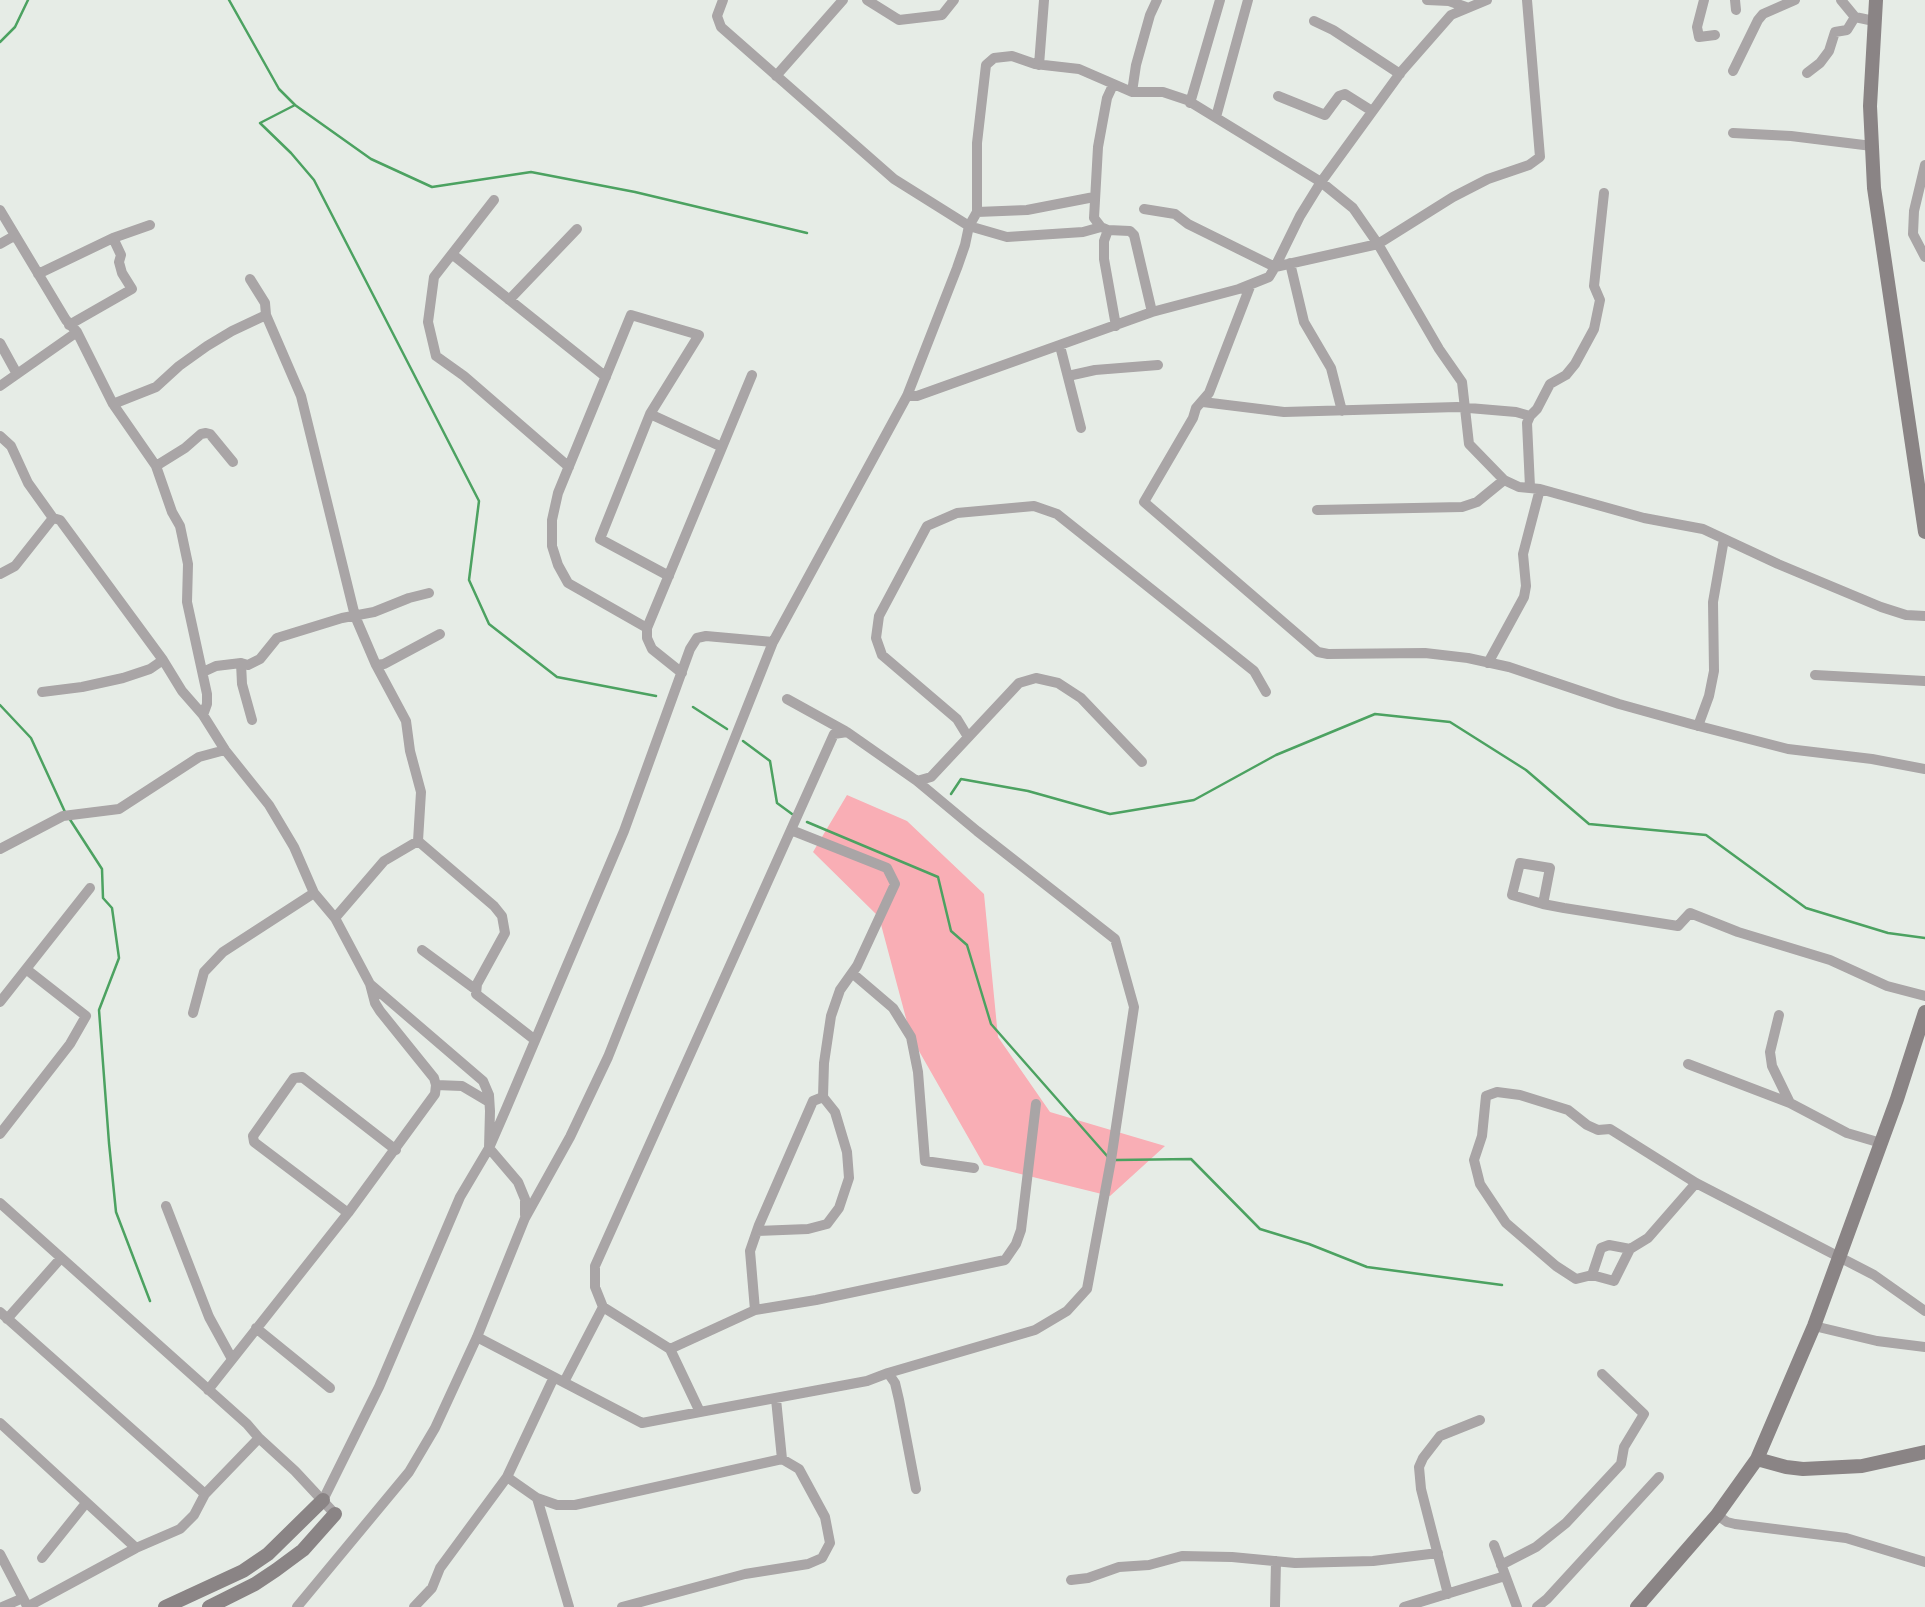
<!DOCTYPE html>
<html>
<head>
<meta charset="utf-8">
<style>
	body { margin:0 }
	canvas { display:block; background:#e6ece6 }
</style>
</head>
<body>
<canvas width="1925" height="1607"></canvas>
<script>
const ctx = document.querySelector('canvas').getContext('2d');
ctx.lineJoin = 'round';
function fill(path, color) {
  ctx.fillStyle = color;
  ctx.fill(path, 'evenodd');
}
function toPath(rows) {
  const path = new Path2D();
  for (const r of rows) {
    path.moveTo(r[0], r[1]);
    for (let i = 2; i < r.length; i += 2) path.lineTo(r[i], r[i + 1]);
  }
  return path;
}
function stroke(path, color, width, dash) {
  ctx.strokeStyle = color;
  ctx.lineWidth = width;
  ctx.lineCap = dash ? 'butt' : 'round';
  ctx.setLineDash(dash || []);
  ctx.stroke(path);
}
const green = toPath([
	[847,795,907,821,984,894,998,1037,1050,1112,1165,1146,1110,1196,984,1165,911,1037,879,917,813,852]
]);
const stream = toPath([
	[229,0,279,89,295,105,260,123,291,153,314,180,479,501,469,580,489,624,557,677,656,696],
	[0,42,15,27,28,0],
	[295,105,371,159,432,187,531,172,635,192,807,233],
	[0,705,31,738,65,812],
	[693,707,727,729],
	[743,741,770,761,777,803,792,814],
	[951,794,961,779,1028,791,1110,814,1194,800,1276,755,1375,714,1450,722,1526,770,1589,824,1706,835,1806,908,1888,933,1925,938],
	[69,818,102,869,103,898,112,908,119,958,99,1010,109,1143,116,1212,150,1301],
	[807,822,938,877,951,931,967,945,991,1024,1108,1157],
	[1116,1160,1191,1159,1260,1229,1309,1244,1367,1267,1502,1285]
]);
const street = toPath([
	[723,0,717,16,721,27,894,179,969,226,1007,237,1083,232,1101,227],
	[867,0,899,20,942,15,954,0],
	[1427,0,1449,1,1466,7],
	[1704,0,1697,27,1699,37,1715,35],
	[1735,0,1736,10],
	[1841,0,1855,17,1874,21],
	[1314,21,1333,30,1400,74],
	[1039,65,1044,0],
	[1733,71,1758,20,1763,14,1795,0],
	[1807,73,1820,63,1829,51,1835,32,1847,30,1855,17],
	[776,76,843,0],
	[1113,85,1107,98,1098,147,1094,218,1101,227,1108,230,1130,231,1134,235,1152,312],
	[1132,92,1136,65,1150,15,1157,0],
	[1278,96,1325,115,1339,96,1345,94,1372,111],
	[1190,103,1220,0],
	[1216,117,1248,0],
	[1733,133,1791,136,1872,146],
	[1925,165,1914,211,1913,234,1925,257],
	[494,200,434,277,428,322,436,356,464,376,569,467],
	[1144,209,1175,214,1188,224,1275,267,1300,216,1321,182,1401,72,1451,15,1487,0],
	[0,210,66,320,77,332,113,404,156,466,172,512,180,526,188,564,187,602,207,694,207,704,203,715],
	[977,212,977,143,986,65,994,58,1012,56,1035,64,1079,69,1132,92,1163,92,1187,100,1321,182,1353,208,1378,244,1439,349,1462,382,1469,444,1504,480,1519,487,1540,489,1644,518,1703,529,1778,564,1881,607,1906,615,1925,616],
	[1108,230,1104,241,1104,259,1116,326],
	[0,244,14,236],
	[452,254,606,377],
	[1290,263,1304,322,1331,368,1342,411],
	[38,274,113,238,150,225],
	[250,279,265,303,266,315,301,396,355,616,376,665,406,721,410,751,421,792,418,841],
	[1251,284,1209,393,1196,408,1193,418,1144,502,1318,652,1328,654,1425,653,1468,658,1509,667,1619,704,1691,724,1788,749,1872,759,1925,769],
	[509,300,577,229],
	[69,325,132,289,122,273,119,262,121,255,113,238],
	[0,343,17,374],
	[1060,346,1081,428],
	[1068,376,1095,370,1158,365],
	[0,386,77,332],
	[907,396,917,396,1152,312,1239,289,1269,277,1275,267,1378,244,1453,197,1488,179,1529,165,1540,157,1527,0],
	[1203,402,1284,412,1457,407,1516,412,1530,416],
	[113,404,156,387,179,366,207,346,232,331,266,315],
	[650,414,722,447],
	[0,436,11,446,28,483,53,518,60,520,163,660,182,691,203,715,225,750,269,805,294,847,314,893,335,918,370,984,483,1081,489,1095,490,1111,489,1148,518,1182,525,1199,525,1215],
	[156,466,185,448,201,434,206,433,210,434,233,462],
	[1530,487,1527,423,1530,416,1537,409,1550,384,1566,375,1575,364,1594,329,1600,300,1594,286,1604,193],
	[1317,510,1462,507,1477,502,1504,480],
	[0,574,15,566,53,518],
	[647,628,568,583,558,565,552,546,552,520,558,493,631,315,699,335,650,414,600,539,669,576],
	[241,663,242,684,252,720],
	[1488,663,1524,597,1526,586,1523,554,1540,489],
	[376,665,384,664,440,634],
	[203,672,216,666,241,663,248,665,260,659,277,638,342,618,374,612,409,598,429,593],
	[682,673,652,649,647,638,647,628,752,375],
	[1815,675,1925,681],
	[42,692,82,687,123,678,150,669,163,660],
	[787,699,845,731],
	[1698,726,1709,696,1714,671,1713,602,1724,539],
	[968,737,957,719,882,655,876,638,879,616,927,526,957,513,1034,506,1057,514,1254,671,1266,692],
	[791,830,887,868,895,884,857,966,840,990,831,1016,824,1063,823,1097],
	[0,849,63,816,119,809,199,757,225,750],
	[1543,904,1550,868,1520,863,1512,895,1543,904,1564,908,1678,926,1690,913,1738,932,1830,960,1887,986,1925,996],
	[335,918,384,861,418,841,494,906,502,916,505,933,477,984,476,994,535,1040],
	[422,950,475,989],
	[852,973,893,1008,911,1037,918,1072,925,1161,974,1168],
	[0,1002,90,888],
	[193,1013,204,972,223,952,314,893],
	[1779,1015,1770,1052,1772,1066,1790,1103,1847,1133,1881,1143],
	[1688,1064,1790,1103],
	[436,1085,462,1086,489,1102],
	[0,1134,70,1044,86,1016,26,969],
	[0,1203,247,1424,259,1438,205,1494,194,1515,180,1529,136,1548],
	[166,1206,209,1317,232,1359],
	[348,1213,254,1142,253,1136,294,1078,302,1077,396,1150],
	[1630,1249,1614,1281,1592,1275,1601,1248,1609,1245,1630,1249,1648,1238,1696,1183],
	[1592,1275,1576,1279,1556,1266,1506,1223,1480,1184,1474,1160,1482,1136,1486,1096,1497,1092,1520,1095,1568,1110,1587,1125,1598,1130,1610,1129,1696,1183,1874,1275,1925,1311],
	[603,1307,595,1287,595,1266,834,734,847,732,917,781,931,777,1019,683,1036,678,1058,683,1081,698,1142,762],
	[755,1310,750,1251,759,1225,813,1101,823,1097,835,1112,847,1152,849,1178,839,1208,827,1224,808,1229,757,1231],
	[0,1312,205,1494],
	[7,1319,61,1258],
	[1814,1326,1877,1341,1925,1347],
	[256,1328,330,1388],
	[477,1337,642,1423,700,1412],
	[670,1349,755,1310,816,1300,1005,1260,1016,1244,1021,1230,1036,1104],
	[888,1373,1035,1330,1067,1311,1087,1289,1111,1160,1134,1007,1115,939,977,831,917,781],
	[554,1377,507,1477,537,1498,569,1607],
	[564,1382,603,1307,670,1349,700,1412,867,1381,888,1373,895,1383,899,1400,916,1489],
	[208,1390,348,1213,435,1094,436,1085,434,1078,380,1011,375,1003,370,984],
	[0,1423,136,1548,27,1607],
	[259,1438,295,1471,335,1514],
	[537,1498,557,1505,575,1505,782,1459],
	[323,1500,379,1387,460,1197,489,1148,506,1109,624,831,690,649,697,638,706,636,773,642],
	[1717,1515,1727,1522,1735,1524,1846,1538,1925,1562],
	[1494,1545,1517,1607],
	[0,1554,23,1598],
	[42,1558,86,1503],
	[1501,1565,1536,1547,1566,1523,1621,1464,1624,1447,1644,1414,1602,1374],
	[1071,1580,1088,1578,1119,1567,1149,1565,1182,1556,1232,1557,1295,1563,1373,1561,1438,1553],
	[1448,1594,1421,1489,1419,1467,1423,1458,1440,1436,1480,1420],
	[2,1607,23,1598,26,1604],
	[297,1607,409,1472,435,1428,477,1337,525,1218,570,1137,608,1057,773,642,907,396,957,268,965,245,969,226,977,212,1027,210,1094,197],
	[414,1607,432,1588,440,1568,507,1477],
	[622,1607,745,1574,808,1564,822,1558,830,1543,825,1517,799,1469,782,1459,776,1399],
	[1275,1607,1276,1561],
	[1404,1607,1505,1576],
	[1537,1607,1547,1599,1659,1477]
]);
const secondary = toPath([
	[1876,0,1870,106,1874,188,1925,532],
	[1757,1459,1786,1467,1803,1469,1862,1466,1925,1452],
	[165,1607,243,1571,268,1554,323,1500],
	[209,1607,255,1584,276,1570,303,1550,335,1514],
	[1637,1607,1717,1515,1757,1459,1814,1326,1897,1099,1925,1012]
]);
fill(green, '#f9aeb5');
stroke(stream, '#4ca261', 2.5);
stroke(street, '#a9a5a6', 10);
stroke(secondary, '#8a8485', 14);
</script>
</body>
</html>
